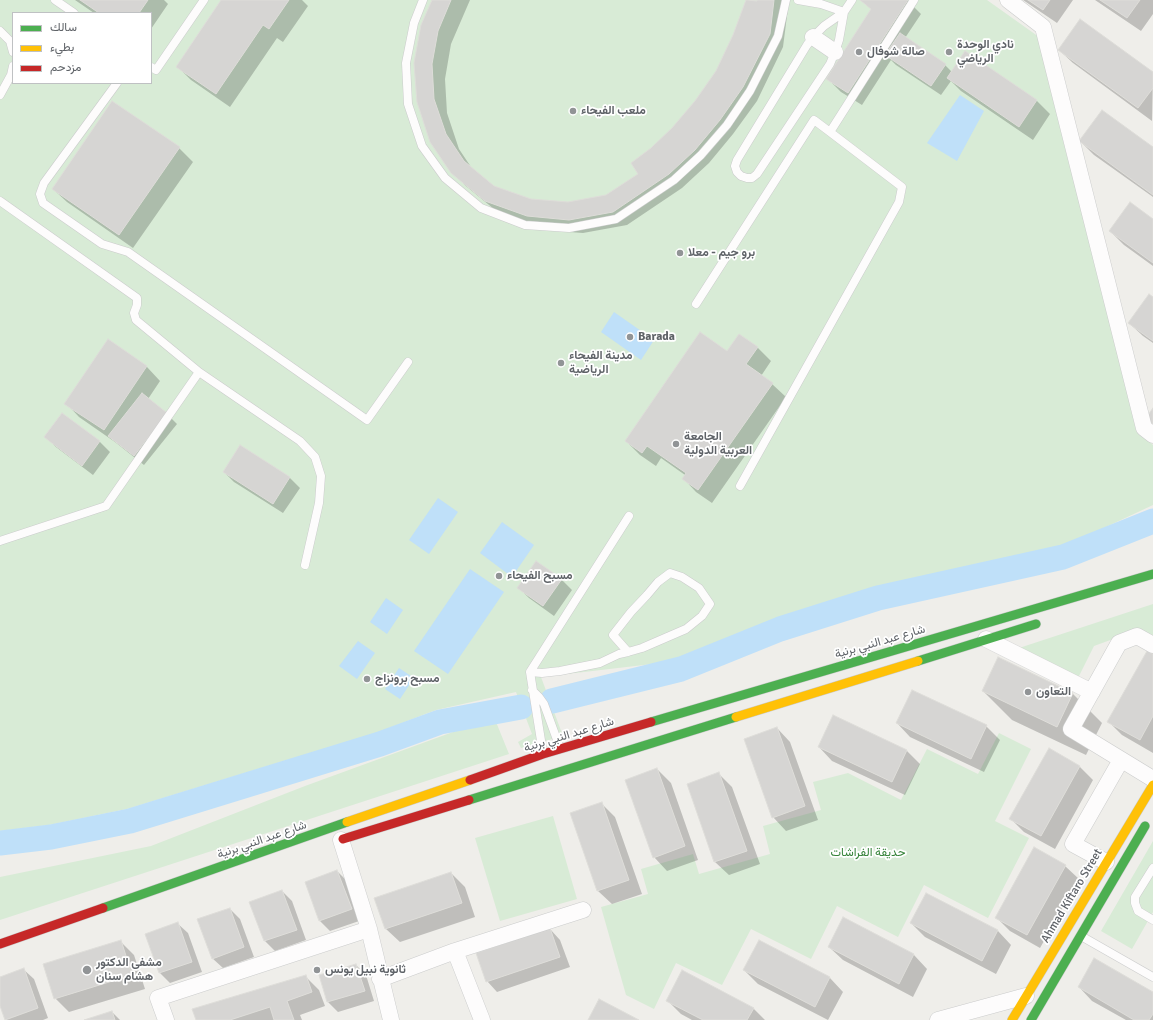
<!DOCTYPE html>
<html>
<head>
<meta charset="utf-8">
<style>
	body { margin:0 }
	#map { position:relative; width:1153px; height:1020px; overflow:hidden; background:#efeeea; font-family:Signika,Vazirmatn,sans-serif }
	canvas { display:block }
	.legend { position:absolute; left:12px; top:12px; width:140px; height:72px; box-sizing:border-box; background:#fff; border:1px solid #bfc1c3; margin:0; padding:5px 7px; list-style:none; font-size:12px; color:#5f6368 }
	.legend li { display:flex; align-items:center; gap:8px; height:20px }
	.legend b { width:20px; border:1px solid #bfc1c3 }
</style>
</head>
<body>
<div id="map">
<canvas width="1153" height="1020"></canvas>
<ul class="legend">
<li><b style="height:5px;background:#4caf50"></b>سالك</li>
<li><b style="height:5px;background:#ffc107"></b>بطيء</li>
<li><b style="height:5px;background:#c62828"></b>مزدحم</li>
</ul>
</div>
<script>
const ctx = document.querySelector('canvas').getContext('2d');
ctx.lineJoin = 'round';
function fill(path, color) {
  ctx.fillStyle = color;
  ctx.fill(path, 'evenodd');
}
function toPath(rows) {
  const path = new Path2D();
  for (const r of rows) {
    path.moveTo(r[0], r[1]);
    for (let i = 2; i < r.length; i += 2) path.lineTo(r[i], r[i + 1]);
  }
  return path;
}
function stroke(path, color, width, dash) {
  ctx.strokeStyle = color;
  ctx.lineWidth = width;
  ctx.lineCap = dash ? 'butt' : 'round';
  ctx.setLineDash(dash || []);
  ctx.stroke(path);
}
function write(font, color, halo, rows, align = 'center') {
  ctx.font = font + ' Signika,Vazirmatn,sans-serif';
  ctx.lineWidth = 3.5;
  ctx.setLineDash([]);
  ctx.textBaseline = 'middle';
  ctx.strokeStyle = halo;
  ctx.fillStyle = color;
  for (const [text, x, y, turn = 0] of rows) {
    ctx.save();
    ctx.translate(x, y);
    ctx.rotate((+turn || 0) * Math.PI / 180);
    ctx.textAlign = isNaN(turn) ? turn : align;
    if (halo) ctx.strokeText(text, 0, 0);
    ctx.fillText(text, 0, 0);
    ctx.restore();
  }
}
const green = toPath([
	[0,0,987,0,1039,37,1140,432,1153,445,1153,505,1061,548,876,589,777,620,678,661,541,677,563,736,521,748,518,742,532,734,516,692,436,710,376,733,127,809,49,825,0,831],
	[13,13,151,13,151,83,13,83],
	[1153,604,1153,641,1135,631,1094,646,1078,678,1016,649],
	[494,717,509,754,0,920,0,877,151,846,305,786],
	[999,733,1031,749,995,821,1029,838,988,918,924,885,898,937,837,906,811,959,751,929,722,985,676,963,654,1009,626,995,601,907,648,894,641,869,693,854,699,874,770,854,763,826,821,810,813,782,848,773,901,800,927,749,978,774],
	[553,816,577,899,500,921,475,838],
	[1153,841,1153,912,1132,949,1101,931]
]);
const water = toPath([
	[960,95,984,111,957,161,927,143],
	[614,312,654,340,641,360,601,332],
	[438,498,458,512,429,554,409,540],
	[502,522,534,545,512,577,480,553],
	[470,569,504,592,448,674,414,651],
	[386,598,403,610,387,634,370,622],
	[358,641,375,653,357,679,339,666],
	[399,668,414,678,400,699,385,689]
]);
const shadow = toPath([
	[75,0,164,0,168,4,151,29,151,13,94,13],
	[222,0,302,0,308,6,283,42,277,38,230,107,191,80,177,66],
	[433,0,470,0,451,44,445,79,447,113,459,149,473,170,493,186,530,200,568,203,606,196,639,174,651,149,673,129,696,102,717,71,734,36,747,0,757,2,758,0,789,0,783,47,757,101,733,134,709,163,682,188,627,225,583,233,542,230,500,214,466,186,452,172,418,102],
	[861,0,907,0,921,14,905,38,945,65,952,72,965,52,1037,101,1050,114,1033,140,961,91,951,81,941,95,896,65,891,60,862,105,841,92,828,79,872,10],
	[1023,0,1073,0,1057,23],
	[1095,0,1153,0,1153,14,1141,31],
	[1059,50,1153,73,1152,121,1073,63],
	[1080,141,1153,149,1153,197,1094,155],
	[179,148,193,162,133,248,67,202,53,189],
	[1153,220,1153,266,1124,245,1110,231],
	[1153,298,1153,343,1143,336,1129,323],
	[108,341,147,367,160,381,148,399,167,414,177,424,144,465,115,442,79,417,66,403],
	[758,348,771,361,761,376,772,384,786,397,712,503,696,492,683,478,685,475,661,458,656,466,640,455,626,441,727,353],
	[62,415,100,442,110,452,93,475,56,447,46,437],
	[224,472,289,477,300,488,283,513,234,482],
	[537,563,562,580,572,590,554,616,529,598,519,588],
	[1153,655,1153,753,1122,735,1109,722],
	[998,659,1073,694,1102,723,1086,755,1012,720,983,691],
	[897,723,986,726,1000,740,984,772,910,737],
	[777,728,790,742,818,820,786,831,773,817],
	[819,747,907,751,920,764,905,795,832,761],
	[1049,749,1080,767,1093,780,1055,849,1024,832,1011,819],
	[657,769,671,783,698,860,667,871,654,857],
	[719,774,732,787,760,864,729,875,715,862],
	[601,803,615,817,642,894,612,904,598,891,571,814],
	[1065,866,1079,879,1040,948,1010,931,996,917],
	[337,871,347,881,362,920,330,931,320,921,306,882],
	[451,873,465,887,475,917,400,942,386,929,376,899],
	[282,891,292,901,306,940,275,951,265,941,251,903],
	[927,894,998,931,1011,945,996,974,925,937,911,923],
	[230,909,240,919,254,957,223,968,212,958],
	[844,919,914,955,927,969,913,997,843,960,829,947],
	[177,923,188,933,202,972,170,983,160,973,146,934],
	[550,929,560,940,570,967,497,992,487,981],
	[120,941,134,955,145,989,69,1012,55,998],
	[759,941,830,978,843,992,828,1020,758,984,744,970],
	[356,965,366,975,374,1001,338,1012,328,1002],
	[23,969,34,979,48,1018,43,1020,6,1020,0,1003,0,978],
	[305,976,319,990,325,1006,300,1015,302,1020,198,1020],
	[1079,987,1153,993,1153,1020,1126,1020,1092,1001],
	[667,1000,753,1008,765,1020,692,1020,681,1014],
	[112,1012,120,1020,88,1020]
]);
const river = toPath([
	[552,701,681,669,780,629,878,598,1063,557,1153,521],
	[0,843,51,837,130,821,380,744,440,722,521,707]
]);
const building = toPath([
	[80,0,148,0,139,13,99,13,80,0],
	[221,0,289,0,269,29,263,25,216,94,176,67,221,0],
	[432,0,451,0,438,31,432,64,434,99,446,134,464,161,494,186,531,199,568,202,606,195,638,174,631,163,651,148,672,128,695,101,716,71,733,35,746,0,757,1,757,0,774,0,770,34,743,87,720,120,695,150,669,174,613,212,569,220,527,216,485,201,451,173,430,142,417,102,414,63,421,25,432,0],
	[860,0,908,0,848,93,826,79,871,9,860,0],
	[1028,0,1050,0,1043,10,1028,0],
	[1100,0,1140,0,1127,18,1100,0],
	[1080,19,1153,72,1153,88,1138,108,1058,50,1080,19],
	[900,33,946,64,931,86,885,55,900,33],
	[965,51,1037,100,1019,127,947,78,965,51],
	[112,101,180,147,119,235,52,189,112,101],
	[1102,110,1153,147,1153,195,1079,141,1102,110],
	[1130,202,1153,219,1153,263,1109,231,1130,202],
	[1149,294,1153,297,1153,341,1128,323,1149,294],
	[700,332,727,351,739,334,758,347,746,364,773,383,698,490,682,479,686,473,647,446,642,453,625,441,700,332],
	[108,339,147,366,104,430,64,404,108,339],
	[142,393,167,413,134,456,108,436,142,393],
	[1153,408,1153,424,1145,419,1153,408],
	[62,413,100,441,82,466,44,437,62,413],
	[240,445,290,477,273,504,223,472,240,445],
	[536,561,562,579,543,606,517,588,536,561],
	[1147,651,1153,654,1153,716,1140,740,1107,722,1147,651],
	[998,657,1073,693,1057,727,982,691,998,657],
	[912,690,987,725,971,759,896,723,912,690],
	[833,715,907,750,892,782,818,747,833,715],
	[777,727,805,806,772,818,744,739,777,727],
	[1049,748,1080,766,1041,836,1009,819,1049,748],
	[657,768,685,846,653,858,625,780,657,768],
	[719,772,747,851,714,862,687,784,719,772],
	[602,802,629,880,597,891,570,813,602,802],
	[1034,847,1066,865,1027,935,995,918,1034,847],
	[337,870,352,909,319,921,305,882,337,870],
	[451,872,462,903,385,929,374,898,451,872],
	[282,890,297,930,264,941,249,902,282,890],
	[926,893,998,930,982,961,910,923,926,893],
	[230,908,244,947,212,959,197,919,230,908],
	[843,917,914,954,899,984,828,947,843,917],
	[178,922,192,962,159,973,145,934,178,922],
	[550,928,560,957,486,982,476,953,550,928],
	[121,940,132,975,54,999,43,964,121,940],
	[759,940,830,977,815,1007,743,970,759,940],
	[1094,958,1153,992,1153,1014,1149,1020,1134,1020,1078,987,1094,958],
	[356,964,365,991,327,1002,319,975,356,964],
	[24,968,38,1008,5,1020,0,1006,0,977,24,968],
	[682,970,754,1008,747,1020,703,1020,666,1001,682,970],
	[306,975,312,992,287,1001,294,1020,274,1020,270,1007,230,1020,196,1020,192,1009,306,975],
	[599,999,639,1020,588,1020,599,999],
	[112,1011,115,1020,84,1020,112,1011]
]);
const lane = toPath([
	[55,0,74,13],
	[423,0,414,23,406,63,408,104,422,146,445,178,481,208,525,225,569,228,616,219,674,180,701,155,727,125,750,91,778,36,786,0],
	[798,0,821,4,844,12],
	[844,12,839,40,835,52,830,64,757,174,752,178,747,178,741,176,737,172,735,166,737,160,807,45,813,37,824,26,844,12,852,0],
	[0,31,10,41,13,52],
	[151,67,156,70,204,0],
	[117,83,44,183,40,194,43,203,102,244,128,252,367,420,408,362],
	[0,95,11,75,13,66],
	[0,201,137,298,137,305,134,313,136,320,199,372,300,441,315,457,321,476,319,503,305,565],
	[696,304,814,120,830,132,914,0],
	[740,486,899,202,902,187,830,132],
	[0,541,106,506,199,372],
	[530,672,542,673,560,671,600,663,619,654,628,652,642,648,686,629,702,616,710,604,699,588,682,577,670,573,658,582,647,595,631,612,613,635,628,652],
	[532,690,539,697,544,704,560,748],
	[543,753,530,672,629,516],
	[1153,868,1135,897,1135,903,1138,911,1153,920],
	[1081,936,1153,977]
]);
const street = toPath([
	[1008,0,1043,27,1144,428,1153,435],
	[813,37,835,52],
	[986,639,1092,692],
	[1153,645,1137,636,1119,643,1071,729,1153,779],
	[341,840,369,929,391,1020],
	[1106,862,1073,844,1121,760],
	[455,951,482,1020],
	[380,979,455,951,583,910],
	[166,1020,158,998,369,929],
	[938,1020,1026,996]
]);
const fast = toPath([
	[918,661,1036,624],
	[651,722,1153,574],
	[469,800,736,717],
	[103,908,347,822],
	[1031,1020,1145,826]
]);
const slow = toPath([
	[736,717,918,661],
	[347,822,470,780],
	[1012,1020,1153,785]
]);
const jam = toPath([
	[470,780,543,754,651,722],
	[343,839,469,800],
	[0,944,103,908]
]);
const markers = [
	[859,52,4,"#919496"],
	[949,52,4,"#919496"],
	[573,111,4,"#919496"],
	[680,253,4,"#919496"],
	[630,337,4,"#919496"],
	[561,363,4,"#919496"],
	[676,444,4,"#919496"],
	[499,576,4,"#919496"],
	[367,679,4,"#919496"],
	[1028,692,4,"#919496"],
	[87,970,5,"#919496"],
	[317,970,4,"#919496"]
];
const poiNames = [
	["نادي الوحدة",957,45],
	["الرياضي",957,59],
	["صالة شوفال",867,52],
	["ملعب الفيحاء",581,111],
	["برو جيم - معلا",688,253],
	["Barada",638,337],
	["مدينة الفيحاء",569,356],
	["الرياضية",569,370],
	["الجامعة",684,437],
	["العربية الدولية",684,451],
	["مسبح الفيحاء",507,576],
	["مسبح برونزاج",375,679],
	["التعاون",1036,692],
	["مشفى الدكتور",96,963],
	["هشام سنان",96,977],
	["ثانوية نبيل يونس",325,970]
];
const streetNames = [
	["شارع عبد النبي برنية",880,642,-16],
	["شارع عبد النبي برنية",569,735,-17],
	["شارع عبد النبي برنية",262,840,-19],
	["Ahmad Kiftaro Street",1072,896,-59]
];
const parkNames = [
	["حديقة الفراشات",868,853]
];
fill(green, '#d8ebd6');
fill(water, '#bfe0f9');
fill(shadow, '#0003');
stroke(river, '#bfe0f9', 25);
fill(building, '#d6d5d3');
stroke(building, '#deddd9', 1);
stroke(lane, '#cbcccc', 9);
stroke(street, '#cbcccc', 17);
stroke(fast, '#cacacb', 10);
stroke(slow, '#cacacb', 10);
stroke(jam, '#cacacb', 10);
stroke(lane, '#fdfcfc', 8);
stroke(street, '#fdfcfc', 16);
stroke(fast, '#4caf50', 9);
stroke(slow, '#ffc107', 9);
stroke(jam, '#c62828', 9);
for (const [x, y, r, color] of markers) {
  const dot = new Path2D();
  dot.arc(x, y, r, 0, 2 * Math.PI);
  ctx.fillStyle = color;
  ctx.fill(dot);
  stroke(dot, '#fff', 1.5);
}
write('bold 12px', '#5f6368', '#fff', poiNames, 'left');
write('12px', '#5f6368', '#fff', streetNames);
write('12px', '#348238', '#fff', parkNames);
</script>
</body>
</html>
